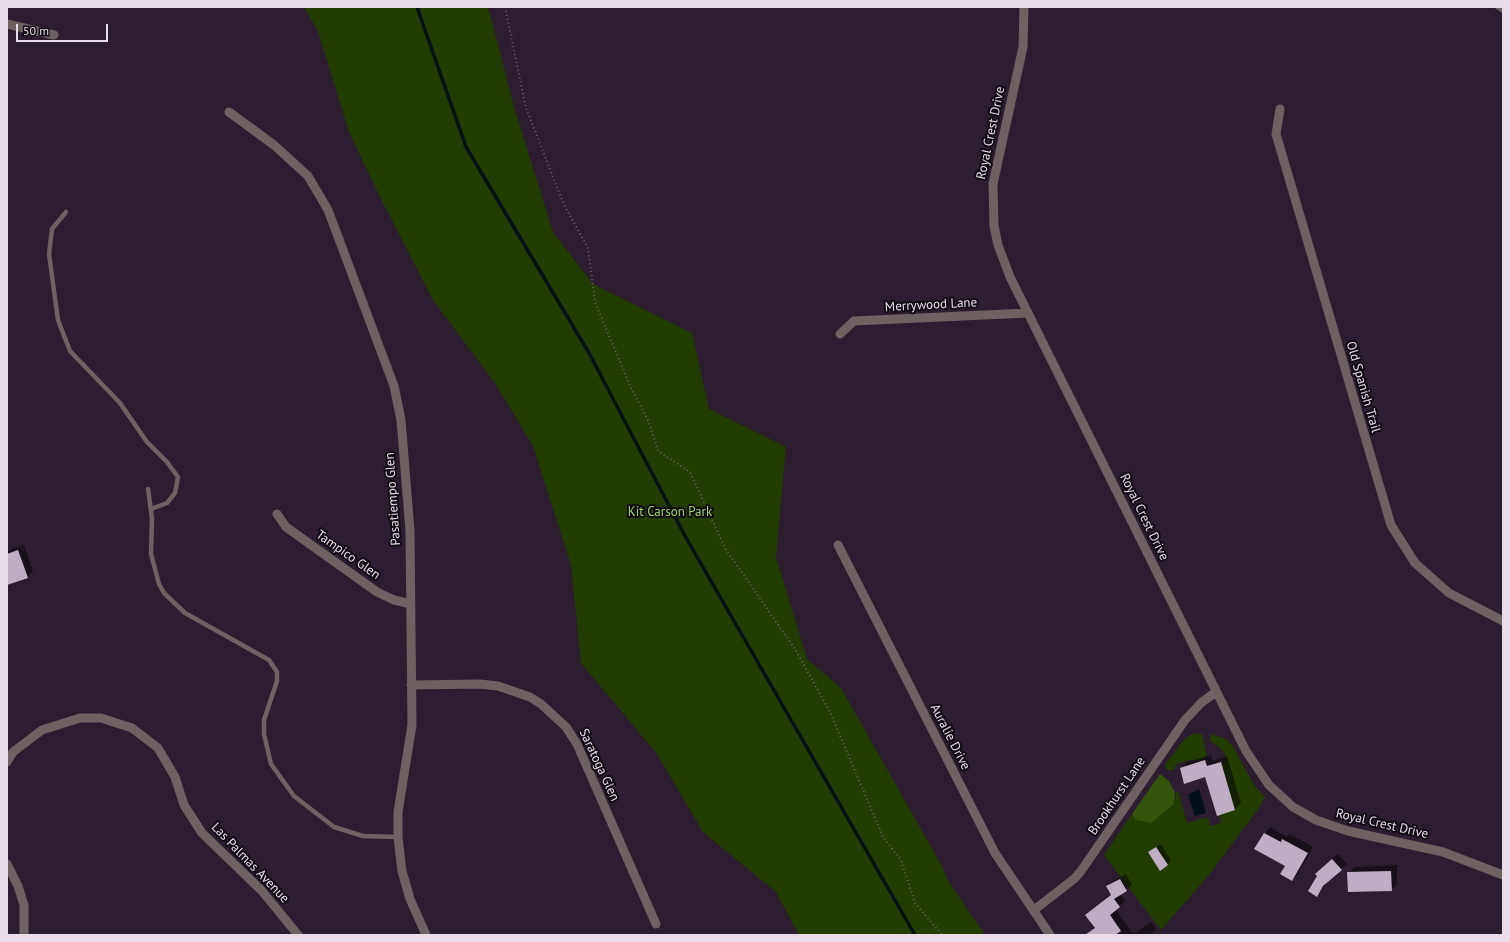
<!DOCTYPE html>
<html>
<head>
<meta charset="utf-8">
<style>
	body { margin:0 }
	#map { position:relative; width:1510px; height:942px; overflow:hidden; background:#2c1e30; font-family:"PT Sans",sans-serif }
	canvas { display:block }
	.frame { position:absolute; inset:0; border:8px solid #e6dde9; pointer-events:none }
	.scale { position:absolute; left:16px; top:24px; width:92px; height:18px; box-sizing:border-box; border:2px solid #e6dde9; border-top:0; padding-left:5px; font-size:12px; line-height:14px; white-space:nowrap; color:#e6dde9; -webkit-text-stroke:3px #110b13; paint-order:stroke }
</style>
</head>
<body>
<div id="map">
<canvas width="1510" height="942"></canvas>
<div class="frame"></div>
<div class="scale">50 m</div>
</div>
<script>
const ctx = document.querySelector('canvas').getContext('2d');
ctx.lineJoin = 'round';
function fill(path, color) {
  ctx.fillStyle = color;
  ctx.fill(path, 'evenodd');
}
function toPath(rows) {
  const path = new Path2D();
  for (const r of rows) {
    path.moveTo(r[0], r[1]);
    for (let i = 2; i < r.length; i += 2) path.lineTo(r[i], r[i + 1]);
  }
  return path;
}
function stroke(path, color, width, dash) {
  ctx.strokeStyle = color;
  ctx.lineWidth = width;
  ctx.lineCap = dash ? 'butt' : 'round';
  ctx.setLineDash(dash || []);
  ctx.stroke(path);
}
function write(font, color, halo, rows, align = 'center') {
  ctx.font = font + ' "PT Sans",sans-serif';
  ctx.lineWidth = 4;
  ctx.setLineDash([]);
  ctx.textBaseline = 'middle';
  ctx.strokeStyle = halo;
  ctx.fillStyle = color;
  for (const [text, x, y, turn = 0] of rows) {
    ctx.save();
    ctx.translate(x, y);
    ctx.rotate((+turn || 0) * Math.PI / 180);
    ctx.textAlign = isNaN(turn) ? turn : align;
    if (halo) ctx.strokeText(text, 0, 0);
    ctx.fillText(text, 0, 0);
    ctx.restore();
  }
}
const green = toPath([
	[304,7,487,7,490,14,514,107,553,232,593,284,692,333,709,409,786,447,776,557,807,659,841,688,943,868,947,879,985,935,799,935,776,892,703,832,657,754,581,663,571,565,533,446,495,383,433,300,379,195,349,132,318,31],
	[1194,733,1202,734,1207,756,1201,760,1190,760,1176,764,1174,770,1167,770,1165,765,1178,747,1185,739],
	[1211,734,1224,738,1232,745,1254,785,1265,797,1259,808,1208,876,1161,930,1104,855,1132,814,1132,816,1176,799,1175,793,1178,791,1187,823,1208,817,1210,825,1213,826,1221,822,1219,814,1220,763,1227,761,1227,759,1221,749,1210,741]
]);
const forest = toPath([
	[1160,774,1169,781,1175,793,1174,804,1151,823,1136,820,1132,814]
]);
const water = toPath([
	[1199,789,1206,813,1195,816,1188,795]
]);
const shadow = toPath([
	[24,545,33,571,27,577,7,584,7,551],
	[1211,755,1213,761,1227,756,1241,803,1235,809,1218,815,1206,776,1181,768,1187,762],
	[1270,827,1287,837,1289,834,1313,847,1298,874,1292,880,1286,866,1264,834],
	[1161,844,1171,861,1167,865,1150,852],
	[1338,854,1347,864,1328,881,1317,896,1322,868],
	[1397,865,1397,884,1391,890,1348,873,1355,867],
	[1126,874,1132,885,1120,894,1125,901,1116,910,1133,934,1151,922,1156,929,1150,935,1091,935,1090,933,1095,927,1086,915,1112,894,1107,886,1113,881]
]);
const stream = toPath([
	[417,7,466,147,589,353,685,536,915,935]
]);
const building = toPath([
	[18,550,28,578,7,585,7,554],
	[1205,760,1207,766,1221,762,1235,810,1217,816,1205,777,1184,784,1180,768],
	[1264,833,1281,842,1282,839,1308,853,1292,881,1280,874,1285,866,1254,849],
	[1156,847,1168,865,1160,871,1148,852],
	[1332,859,1342,870,1323,886,1317,897,1308,891,1317,876,1315,874],
	[1391,871,1392,891,1348,892,1347,872],
	[1120,879,1127,891,1114,899,1120,907,1110,915,1121,931,1115,935,1085,935,1095,928,1085,915,1111,895,1106,886]
]);
const path = toPath([
	[505,7,526,108,564,205,588,248,595,302,631,388,648,420,658,451,690,472,725,548,795,649,830,712,883,837,901,860,915,903,942,935]
]);
const service = toPath([
	[1497,7,1503,11],
	[66,212,52,229,49,254,58,320,70,351,120,403,147,442,167,462,178,477,175,493,167,503,151,509],
	[148,489,152,519,151,554,159,584,164,593,185,613,269,660,277,672,277,681,264,720,264,734,271,764,294,796,334,827,363,836,398,837]
]);
const minor = toPath([
	[1024,7,1023,47,993,184,994,226,998,245,1010,277,1246,751,1269,785,1293,807,1316,820,1348,831,1443,852,1503,875],
	[7,24,54,35],
	[1280,109,1276,134,1391,525,1415,563,1449,593,1503,621],
	[229,112,274,145,308,176,328,210,394,386,401,420,410,531,412,725,398,812,398,837,402,871,410,899,426,935],
	[840,334,854,321,1028,313],
	[277,514,286,527,377,592,394,600,411,604],
	[838,545,995,853,1050,935],
	[411,685,480,684,498,686,530,697,541,704,566,727,577,744,656,924],
	[7,762,13,752,42,730,80,718,101,718,132,728,158,748,175,777,184,805,202,833,262,891,298,935],
	[7,864,18,886,24,905,24,935],
	[1034,910,1074,879,1081,871,1185,720,1202,702,1216,692]
]);
const streetNames = [
	["Royal Crest Drive",991,133,-78],
	["Merrywood Lane",931,305,-3],
	["Old Spanish Trail",1363,387,74],
	["Pasatiempo Glen",393,499,-94],
	["Royal Crest Drive",1144,517,64],
	["Tampico Glen",348,555,35],
	["Auralie Drive",950,737,63],
	["Saratoga Glen",599,765,65],
	["Brookhurst Lane",1117,796,-56],
	["Royal Crest Drive",1382,824,13],
	["Las Palmas Avenue",250,863,46]
];
const parkNames = [
	["Kit Carson Park",670,512]
];
fill(green, '#233c00');
fill(forest, '#34530b');
fill(water, '#051119');
fill(shadow, '#0007');
stroke(stream, '#051119', 3.5);
fill(building, '#bfadc4');
stroke(path, '#6c6070', 2, [1, 3]);
stroke(service, '#6e6162', 4.5);
stroke(minor, '#6e6162', 9);
write('13px', '#e6dde9', '#110b13', streetNames);
write('13px', '#9cd561', '#110b13', parkNames);
</script>
</body>
</html>
